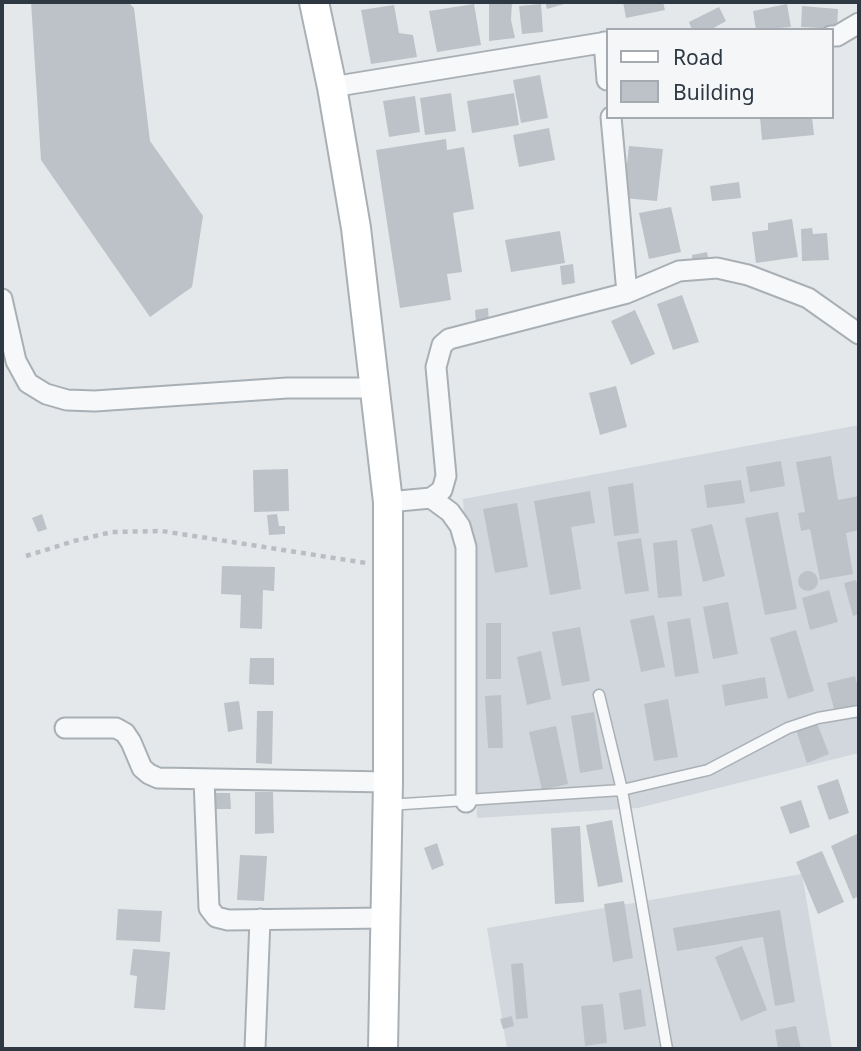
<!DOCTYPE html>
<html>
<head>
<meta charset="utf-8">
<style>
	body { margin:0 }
	#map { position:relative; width:861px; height:1051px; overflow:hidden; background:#e4e8eb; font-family:"Noto Sans",sans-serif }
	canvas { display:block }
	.frame { position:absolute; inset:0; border:4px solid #2d3843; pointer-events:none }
	.legend { position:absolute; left:606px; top:28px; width:228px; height:91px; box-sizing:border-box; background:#f4f6f8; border:2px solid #a4aab0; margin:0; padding:9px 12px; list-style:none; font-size:21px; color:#2d3843 }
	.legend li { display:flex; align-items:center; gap:14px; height:35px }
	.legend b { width:35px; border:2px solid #a4aab0 }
</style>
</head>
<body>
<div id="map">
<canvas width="861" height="1051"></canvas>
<div class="frame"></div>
<ul class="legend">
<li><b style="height:9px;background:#fff"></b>Road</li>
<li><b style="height:19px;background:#bcc2c8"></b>Building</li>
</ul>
</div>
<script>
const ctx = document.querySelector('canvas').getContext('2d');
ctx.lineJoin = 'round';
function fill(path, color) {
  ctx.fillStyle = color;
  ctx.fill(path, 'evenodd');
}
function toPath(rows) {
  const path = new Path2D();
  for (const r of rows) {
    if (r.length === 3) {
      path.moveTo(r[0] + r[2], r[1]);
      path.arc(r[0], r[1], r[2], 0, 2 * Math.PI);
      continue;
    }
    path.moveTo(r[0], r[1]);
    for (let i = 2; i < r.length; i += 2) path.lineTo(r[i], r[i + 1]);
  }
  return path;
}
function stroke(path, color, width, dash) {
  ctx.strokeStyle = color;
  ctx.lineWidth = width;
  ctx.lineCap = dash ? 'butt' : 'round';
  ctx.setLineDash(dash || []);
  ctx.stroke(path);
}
const built = toPath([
	[859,425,859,753,638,808,477,818,463,499],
	[802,874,832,1049,507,1049,487,928]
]);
const building = toPath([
	[31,2,128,2,134,8,150,141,203,216,192,287,150,317,41,160],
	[489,2,512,2,511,20,515,38,489,41],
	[545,2,563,2,564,4,547,9],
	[623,2,663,2,665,10,626,18],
	[474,4,481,45,437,52,429,11],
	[541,4,543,32,522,34,519,6],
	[787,4,791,27,756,30,753,11],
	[394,5,399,33,413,35,417,57,371,64,361,10],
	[802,6,838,9,837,29,801,27],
	[719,7,726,21,710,30,692,30,689,22],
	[540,75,548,118,521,123,513,80],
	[451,93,456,131,425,135,420,98],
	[514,93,519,125,472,133,467,101],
	[415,96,420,132,389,137,383,101],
	[760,117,812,117,814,135,762,140],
	[549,128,555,160,519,167,513,135],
	[446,139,447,150,464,147,474,209,453,213,462,272,447,274,451,300,400,308,376,150],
	[629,146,663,149,657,201,623,198],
	[739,182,741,198,712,201,710,186],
	[671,207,681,252,649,259,639,213],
	[792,219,798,257,756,263,752,232,768,230,768,223],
	[812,228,813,234,827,233,829,260,802,261,801,229],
	[560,231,565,263,511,272,505,240],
	[707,252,709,262,693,265,692,255],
	[573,264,575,283,562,285,560,266],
	[682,295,699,342,673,350,657,304],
	[488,308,489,322,476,323,475,310],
	[635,310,655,354,631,365,611,321],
	[616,386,627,427,600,435,589,393],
	[831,456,838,500,859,496,859,530,846,533,853,574,820,580,810,529,801,531,798,513,805,512,796,462],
	[781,461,785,486,750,492,746,467],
	[288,469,289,511,254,512,253,470],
	[741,480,745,503,707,508,704,485],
	[633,483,639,533,614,536,608,487],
	[590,491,595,523,571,527,581,589,550,595,534,501],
	[517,503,528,567,495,573,483,509],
	[778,512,797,609,765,615,745,518],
	[42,514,47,529,38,532,32,518],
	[277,514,279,526,285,526,285,534,269,535,267,515],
	[712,524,725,576,703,582,691,529],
	[641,538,649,591,625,594,617,542],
	[677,540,682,596,658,598,653,543],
	[222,566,275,567,274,591,263,590,262,629,240,628,241,595,221,594],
	[808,581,10],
	[856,580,859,591,859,614,853,616,844,583],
	[829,590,838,622,810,630,802,598],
	[728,602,738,654,713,659,703,607],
	[654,615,665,667,641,672,630,620],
	[690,618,699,673,675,677,667,622],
	[486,623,501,623,501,679,486,679],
	[580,627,590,681,562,686,552,632],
	[796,630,814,691,788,699,770,638],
	[541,651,551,699,527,705,517,657],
	[250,658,274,658,274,685,249,684],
	[855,676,859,692,859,706,835,712,827,683],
	[765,677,768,698,725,706,722,685],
	[501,695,503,748,488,748,485,696],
	[668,699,678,757,654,761,644,704],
	[239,701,243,729,228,732,224,703],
	[257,711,273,711,272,764,256,763],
	[594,712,603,769,580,773,571,716],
	[817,723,829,754,807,763,796,730],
	[556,726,568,784,542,790,529,732],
	[838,779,849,813,829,820,817,786],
	[255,792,273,792,274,833,255,834],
	[215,793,230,793,231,809,216,809],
	[801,800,810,827,790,834,780,807],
	[612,820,623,882,598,887,586,825],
	[580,826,584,902,555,904,551,828],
	[859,833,859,896,853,899,831,846],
	[437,843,444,865,432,870,424,848],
	[822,851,844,902,818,914,796,862],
	[240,855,267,856,264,901,237,900],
	[624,901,633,958,613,962,604,904],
	[118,909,162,911,160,942,116,940],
	[780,910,795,1002,775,1006,763,937,677,951,673,928],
	[742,946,767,1010,741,1021,715,957],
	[133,949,170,952,165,1010,134,1008,137,976,130,975],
	[523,963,528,1018,516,1019,511,964],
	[641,989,646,1026,624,1030,619,993],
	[603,1004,607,1043,585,1046,581,1006],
	[512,1016,514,1026,503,1029,500,1019],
	[796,1026,801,1049,778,1049,775,1030]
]);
const path = toPath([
	[26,556,74,541,112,532,162,531,366,563]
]);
const lane = toPath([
	[599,695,622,790,667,1049],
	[388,805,622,790,708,770,788,728,818,718,859,711]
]);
const street = toPath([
	[831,36,837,36,859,23],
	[604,42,607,80],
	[332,87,607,42],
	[611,117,627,293],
	[2,299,16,361,28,383,46,394,67,400,95,401,287,388,375,388],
	[431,498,450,512,460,526,466,547,466,802],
	[388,502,431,498,442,490,446,476,436,367,442,345,449,339,627,293,679,271,717,268,748,275,808,298,859,334],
	[65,728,116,728,125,733,131,742,142,768,149,774,158,778,388,782],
	[204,779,209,908,216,917,228,920,385,918],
	[255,1049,260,919]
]);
const secondary = toPath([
	[314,2,332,87,356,228,388,502,388,782,383,1049]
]);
fill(built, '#d2d7dd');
fill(building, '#bcc2c8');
stroke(lane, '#a9b0b5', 13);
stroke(street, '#a9b0b5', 23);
stroke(secondary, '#a9b0b5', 32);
stroke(path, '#babec2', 4.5, [5, 5]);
stroke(lane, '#f7f8f9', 10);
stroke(street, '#f7f8f9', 19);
stroke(secondary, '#fff', 28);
</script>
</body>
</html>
